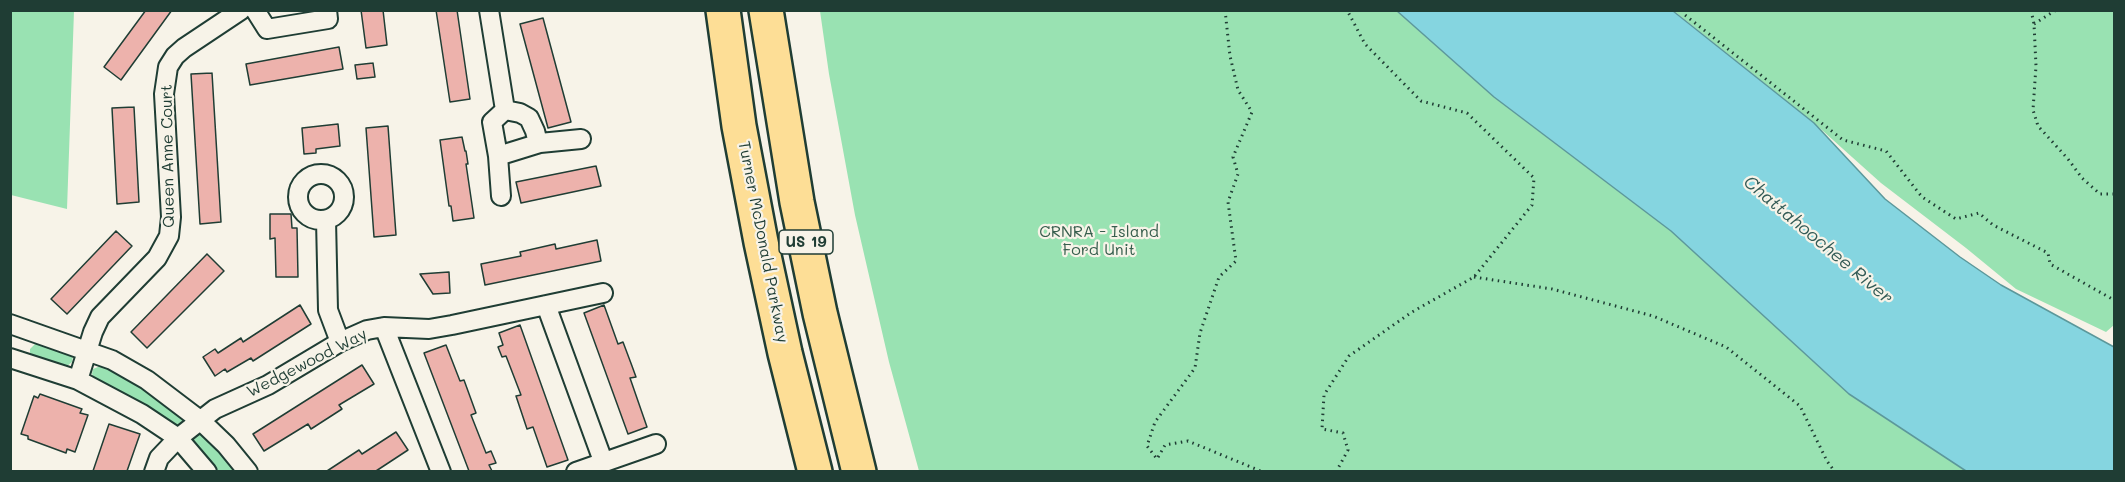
<!DOCTYPE html>
<html>
<head>
<meta charset="utf-8">
<style>
	body { margin:0 }
	#map { position:relative; width:2125px; height:482px; overflow:hidden; background:#f7f3e8; font-family:Mali,sans-serif }
	canvas { display:block }
	.frame { position:absolute; inset:0; border:12px solid #1f3d34; pointer-events:none }
</style>
</head>
<body>
<div id="map">
<canvas width="2125" height="482"></canvas>
<div class="frame"></div>
</div>
<script>
const ctx = document.querySelector('canvas').getContext('2d');
ctx.lineJoin = 'round';
function fill(path, color) {
  ctx.fillStyle = color;
  ctx.fill(path, 'evenodd');
}
function toPath(rows) {
  const path = new Path2D();
  for (const r of rows) {
    if (r.length === 3) {
      path.moveTo(r[0] + r[2], r[1]);
      path.arc(r[0], r[1], r[2], 0, 2 * Math.PI);
      continue;
    }
    path.moveTo(r[0], r[1]);
    for (let i = 2; i < r.length; i += 2) path.lineTo(r[i], r[i + 1]);
  }
  return path;
}
function stroke(path, color, width, dash) {
  ctx.strokeStyle = color;
  ctx.lineWidth = width;
  ctx.lineCap = dash ? 'butt' : 'round';
  ctx.setLineDash(dash || []);
  ctx.stroke(path);
}
function write(font, color, halo, rows, align = 'center') {
  ctx.font = font + ' Mali,sans-serif';
  ctx.lineWidth = 4.5;
  ctx.setLineDash([]);
  ctx.textBaseline = 'middle';
  ctx.strokeStyle = halo;
  ctx.fillStyle = color;
  for (const [text, x, y, turn = 0] of rows) {
    ctx.save();
    ctx.translate(x, y);
    ctx.rotate((+turn || 0) * Math.PI / 180);
    ctx.textAlign = isNaN(turn) ? turn : align;
    if (halo) ctx.strokeText(text, 0, 0);
    ctx.fillText(text, 0, 0);
    ctx.restore();
  }
}
const green = toPath([
	[11,10,74,11,67,209,11,195],
	[820,11,1397,11,1494,97,1671,231,1849,394,1966,471,919,471,889,362,855,215,829,74],
	[1674,11,2114,11,2114,325,2106,332,2016,289,1966,248,1881,183,1814,123],
	[37,342,73,356,72,362,66,367,34,357,30,353,30,349],
	[103,365,127,376,183,415,183,420,175,427,95,379,92,374,93,369],
	[202,434,207,436,239,471,215,471,192,443,196,435]
]);
const water = toPath([
	[1397,11,1673,11,1814,123,1885,199,1960,257,2001,285,2114,347,2114,471,1966,471,1849,394,1671,231,1494,97,1397,11]
]);
const building = toPath([
	[146,10,172,10,121,80,104,67,146,10],
	[361,10,383,10,387,45,366,48,361,10],
	[436,10,457,10,470,99,450,102,436,10],
	[543,18,571,122,548,128,520,24,543,18],
	[339,47,343,69,250,85,246,64,339,47],
	[373,63,375,77,357,79,355,65,373,63],
	[212,73,221,222,200,224,191,74,212,73],
	[134,107,139,202,117,204,112,108,134,107],
	[338,124,340,146,316,149,316,153,304,154,302,128,338,124],
	[388,126,396,235,374,237,366,128,388,126],
	[462,137,465,151,466,151,468,164,466,164,474,218,453,221,451,206,449,206,440,140,462,137],
	[596,166,601,186,521,203,516,182,596,166],
	[270,214,291,214,292,228,297,228,298,277,276,277,275,238,270,239,270,214],
	[116,231,132,246,67,314,51,299,116,231],
	[597,240,601,261,485,285,481,264,521,256,520,252,555,244,556,249,597,240],
	[207,254,224,271,147,348,131,332,207,254],
	[449,272,450,293,433,294,420,274,449,272],
	[300,305,311,324,253,361,251,358,227,372,225,369,215,376,203,357,215,349,218,353,241,338,243,342,300,305],
	[604,305,618,344,623,342,632,366,636,377,630,378,647,427,628,434,584,313,604,305],
	[520,325,568,460,547,467,533,427,527,429,516,396,521,395,506,356,502,357,498,347,503,345,499,333,520,325],
	[446,345,460,381,464,380,476,413,471,415,486,453,491,451,496,463,489,465,492,471,469,471,424,353,446,345],
	[362,365,374,384,339,405,342,409,311,429,308,424,264,451,253,434,362,365],
	[40,394,82,409,80,413,88,415,75,452,67,449,66,453,28,439,28,436,21,434,34,396,38,398,40,394],
	[109,424,140,434,127,471,93,471,109,424],
	[396,432,408,450,376,471,327,471,359,450,362,454,396,432]
]);
const path = toPath([
	[1225,10,1230,56,1238,90,1252,112,1233,157,1238,174,1228,202,1236,261,1219,277,1200,333,1195,368,1155,422,1147,446,1157,459,1165,445,1188,441,1263,472],
	[1688,10,1685,15,1843,140,1886,151,1922,197,1956,219,1979,213,1993,225,2048,253,2050,264,2114,300],
	[2031,10,2034,24,2036,66,2033,110,2038,126,2068,159,2082,178,2100,194,2114,194],
	[2034,24,2056,10],
	[1474,277,1552,289,1653,316,1726,347,1800,406,1827,461,1835,472],
	[1336,472,1348,450,1343,433,1322,429,1324,395,1349,356,1412,312,1474,277,1532,205,1534,178,1467,113,1421,101,1365,44,1347,10]
]);
const street = toPath([
	[255,10,267,29,328,19,327,10],
	[489,10,505,110,492,122,498,156,540,143,581,139],
	[505,110,520,113,529,118,535,131,538,143],
	[498,156,501,196],
	[321,197,23],
	[326,220,328,310,340,342],
	[546,305,603,461],
	[10,324,112,360,147,380,201,421,226,445,248,472],
	[384,327,441,472],
	[10,358,78,380,142,414,178,438,207,472],
	[78,380,93,332,100,317,157,258,169,236,171,217,164,94,168,67,175,56,184,48,241,10],
	[154,472,159,458,178,438,215,409,268,385,340,342,367,330,384,327,429,329,452,325,603,293],
	[576,472,656,444]
]);
const highway = toPath([
	[723,10,739,126,761,242,785,353,815,472],
	[766,10,797,202,820,313,859,472]
]);
const shields = [
	[806,242,54]
];
const shieldNames = [
	["US 19",806,242]
];
const streetNames = [
	["Queen Anne Court",168,156,-91],
	["Turner McDonald Parkway",763,242,79],
	["Wedgewood Way",307,363,-27]
];
const parkNames = [
	["CRNRA - Island",1099,232],
	["Ford Unit",1099,250]
];
const waterNames = [
	["Chattahoochee River",1818,240,40]
];
fill(green, '#99e2b2');
fill(water, '#85d5e0');
stroke(water, '#5c989b', 1.5);
fill(building, '#edb2ac');
stroke(building, '#1f3d34', 1.5);
stroke(street, '#1f3d34', 22);
stroke(highway, '#1f3d34', 38);
stroke(path, '#1f3d34', 3, [1.5, 4.5]);
stroke(street, '#f7f3e8', 18);
stroke(highway, '#fdde96', 33);
for (const [x, y, w] of shields) {
  const box = new Path2D();
  box.roundRect(x - w / 2, y - 12, w, 24, 4.5);
  ctx.fillStyle = '#f7f3e8';
  ctx.fill(box);
  stroke(box, '#1f3d34', 1.5);
}
write('bold 15px', '#1f3d34', null, shieldNames);
write('16px', '#1f3d34', '#f7f3e8', streetNames);
write('16px', '#375e4d', '#f7f3e8', parkNames);
write('italic 18px', '#335b56', '#f7f3e8', waterNames);
</script>
</body>
</html>
